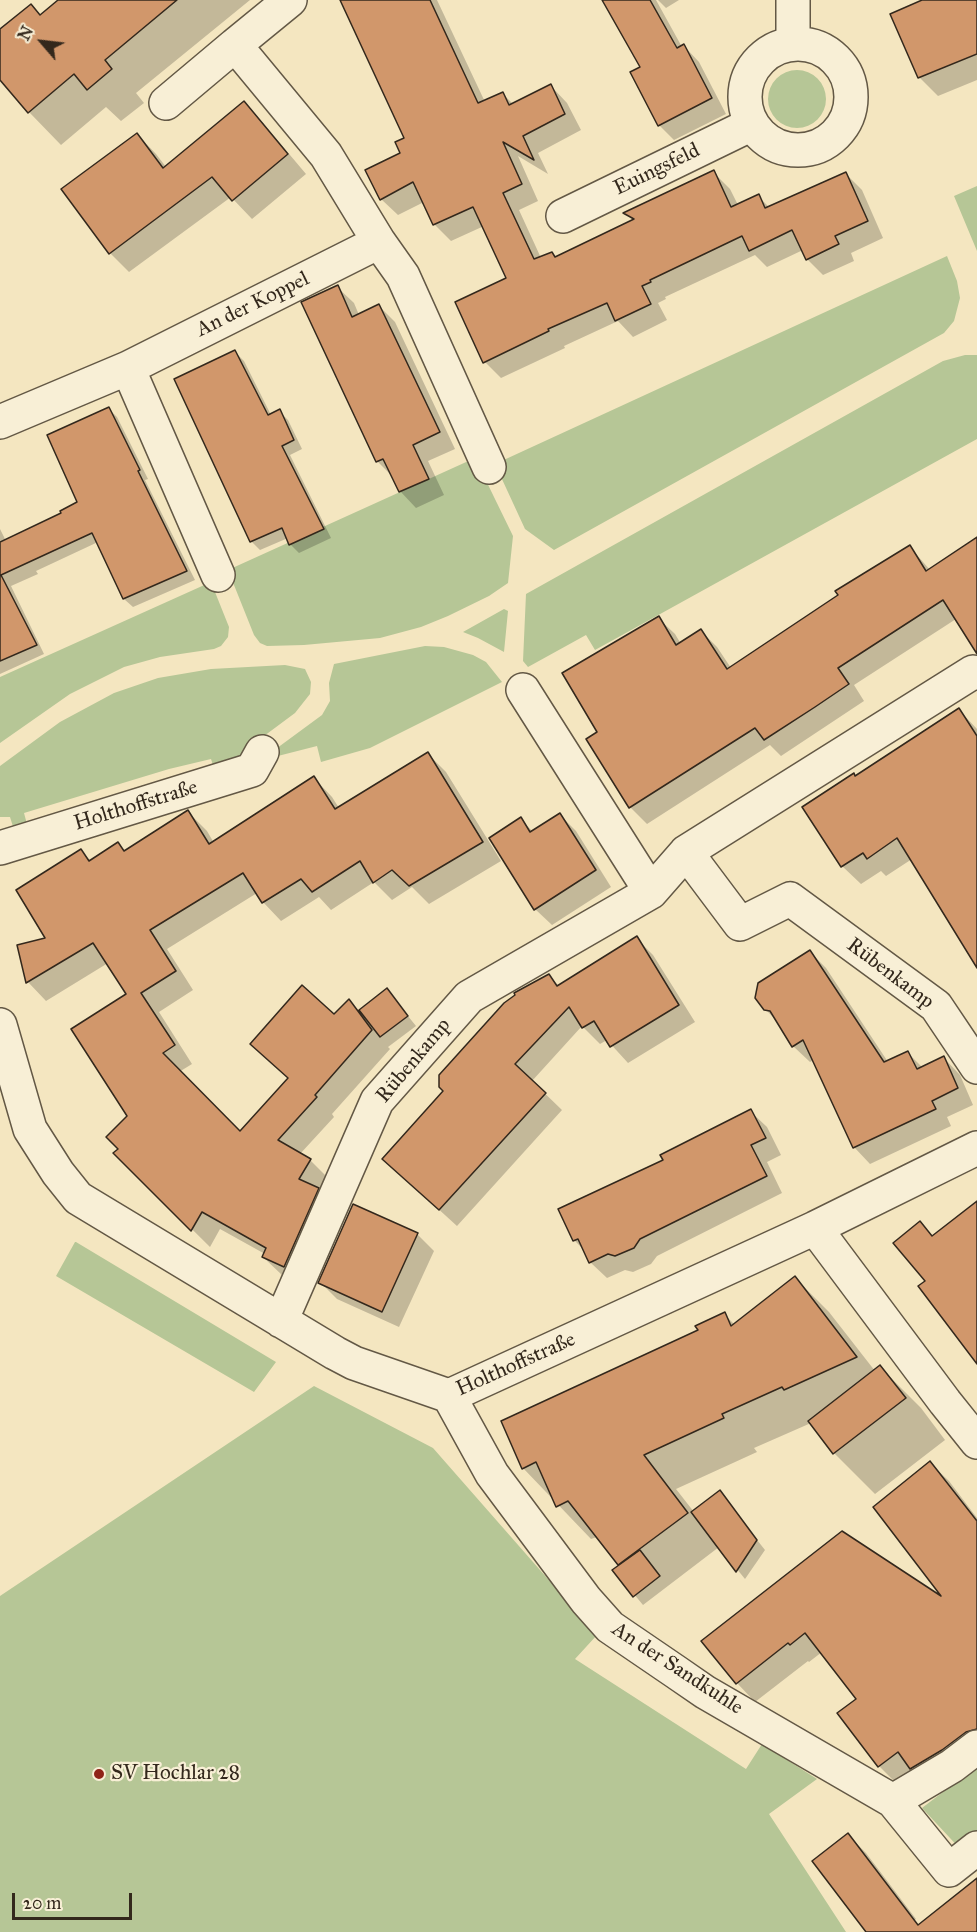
<!DOCTYPE html>
<html>
<head>
<meta charset="utf-8">
<style>
	body { margin:0 }
	#map { position:relative; width:977px; height:1932px; overflow:hidden; background:#f4e6c0; font-family:"IM FELL Great Primer",serif }
	canvas { display:block }
	.north { position:absolute; left:12px; top:12px; width:60px; height:60px; -webkit-text-stroke:4px #f8efd6; paint-order:stroke; rotate:298deg; font-size:16px; font-weight:700; line-height:24px; text-align:center; color:#33281c }
	.north::after { content:''; display:block; margin:auto; width:21px; height:27px; background:#33281c; clip-path:polygon(50% 0,100% 100%,50% 72%,0 100%) }
	.scale { position:absolute; left:12px; top:1893px; width:120px; height:27px; box-sizing:border-box; border:3px solid #33281c; border-top:0; padding-left:8px; font-size:18px; line-height:21px; white-space:nowrap; color:#33281c; -webkit-text-stroke:4px #f8efd6; paint-order:stroke }
</style>
</head>
<body>
<div id="map">
<canvas width="977" height="1932"></canvas>
<div class="north">N</div>
<div class="scale">20 m</div>
</div>
<script>
const ctx = document.querySelector('canvas').getContext('2d');
ctx.lineJoin = 'round';
function fill(path, color) {
  ctx.fillStyle = color;
  ctx.fill(path, 'evenodd');
}
function toPath(rows) {
  const path = new Path2D();
  for (const r of rows) {
    if (r.length === 3) {
      path.moveTo(r[0] + r[2], r[1]);
      path.arc(r[0], r[1], r[2], 0, 2 * Math.PI);
      continue;
    }
    path.moveTo(r[0], r[1]);
    for (let i = 2; i < r.length; i += 2) path.lineTo(r[i], r[i + 1]);
  }
  return path;
}
function stroke(path, color, width, dash) {
  ctx.strokeStyle = color;
  ctx.lineWidth = width;
  ctx.lineCap = dash ? 'butt' : 'round';
  ctx.setLineDash(dash || []);
  ctx.stroke(path);
}
function write(font, color, halo, rows, align = 'center') {
  ctx.font = font + ' "IM FELL Great Primer",serif';
  ctx.lineWidth = 4.5;
  ctx.setLineDash([]);
  ctx.textBaseline = 'middle';
  ctx.strokeStyle = halo;
  ctx.fillStyle = color;
  for (const [text, x, y, turn = 0] of rows) {
    ctx.save();
    ctx.translate(x, y);
    ctx.rotate((+turn || 0) * Math.PI / 180);
    ctx.textAlign = isNaN(turn) ? turn : align;
    if (halo) ctx.strokeText(text, 0, 0);
    ctx.fillText(text, 0, 0);
    ctx.restore();
  }
}
const green = toPath([
	[797,99,29],
	[977,186,977,251,954,196],
	[947,256,957,281,960,298,954,321,944,333,554,550,525,529,495,464],
	[965,355,977,355,977,439,595,650,586,635,528,667,523,661,526,594,943,361],
	[475,458,513,536,508,583,489,596,448,616,421,627,380,638,304,645,267,646,260,643,254,635,228,570],
	[211,582,229,627,228,637,221,646,214,649,160,657,124,667,70,694,0,743,0,677],
	[504,609,508,611,504,652,478,638,463,632],
	[425,646,444,647,473,655,486,662,502,682,370,748,321,762,317,746,270,758,269,754,322,715,330,701,329,683,334,664],
	[285,665,305,669,311,682,310,694,295,713,260,739,251,751,215,771,211,759,169,769,24,813,28,828,15,833,10,817,0,817,0,766,60,722,114,693,158,678,211,669],
	[75,1242,76,1242,276,1362,254,1392,56,1276],
	[314,1386,433,1448,597,1635,575,1659,746,1769,762,1744,817,1779,769,1814,846,1932,0,1932,0,1596],
	[977,1766,977,1841,963,1852,922,1808]
]);
const shadow = toPath([
	[61,0,250,0,136,93,144,103,121,121,106,107,61,145,29,112,0,78,0,31,31,6,41,16],
	[343,0,437,0,485,102,503,94,513,104,551,86,567,103,581,130,538,153,548,174,518,156,538,201,519,210,541,258,552,253,556,258,633,221,626,213,713,172,730,189,738,205,758,196,770,208,845,173,862,190,883,238,851,253,854,261,823,275,807,259,803,250,767,267,755,255,665,297,666,299,658,303,667,320,633,337,618,321,564,346,565,348,501,378,485,362,508,278,484,226,451,241,434,224,424,202,398,215,381,199,402,154,406,138],
	[622,0,656,0,682,47,684,46,699,62,726,114,674,140,659,125],
	[658,0,679,0,666,8],
	[925,0,977,0,977,80,938,96,919,77],
	[244,103,263,123,306,174,252,219,231,197,129,272,110,253,137,134,156,154,166,167],
	[337,287,354,303,359,315,379,306,395,322,455,449,428,461,444,495,416,508,400,491,394,478,377,461],
	[235,352,244,361,271,415,279,411,288,420,302,449,290,455,331,538,299,553,290,544,288,538,260,550,251,541],
	[108,408,117,417,148,479,145,480,195,580,133,607,124,599,98,542,36,571,38,574,11,586,44,654,0,674,0,529,6,541,63,514,79,503],
	[977,538,977,645,956,619,854,685,864,701,781,756,770,745,647,824,630,807,599,732,658,618,675,634,681,644,701,631,717,647,731,668,910,547,930,570],
	[959,710,977,729,977,961,912,859,886,876,881,871,861,884,842,866,855,778],
	[428,754,446,772,501,861,429,904,412,887,392,900,374,882,331,910,319,897,281,921,263,902,257,893,167,949,193,990,159,1012,192,1064,179,1072,240,1133,289,1079,252,1044,334,1016,349,1001,359,1011,387,990,416,1026,388,1047,390,1049,332,1114,334,1117,300,1154,310,1160,328,1178,303,1285,282,1275,263,1257,265,1254,220,1229,210,1247,115,1153,120,1149,129,1116,128,994,108,963,46,1001,28,982,19,946,48,939,81,851,91,861,118,844,125,851,188,812,207,831,214,843,314,778,332,797,339,808],
	[560,815,576,831,611,887,552,925,535,909,521,819,533,832],
	[636,938,653,955,695,1022,628,1063,607,1040,600,1044,582,1026,532,1081,562,1110,457,1226,401,1175,549,976,559,986],
	[810,952,826,968,888,1062,908,1053,923,1068,944,1058,960,1075,973,1105,947,1117,951,1126,870,1164,854,1147,814,1060,810,1062,793,1046,779,1023,765,1009],
	[750,1111,767,1127,781,1155,767,1162,782,1193,657,1256,651,1264,633,1272,625,1270,607,1278,590,1262,586,1252,574,1240],
	[417,1234,434,1251,399,1327,337,1299,320,1282],
	[795,1278,829,1312,875,1371,880,1367,921,1408,945,1440,875,1494,834,1453,811,1423,754,1448,757,1452,676,1489,694,1512,719,1492,765,1550,745,1579,719,1547,643,1605,614,1570,620,1566,597,1537,591,1539,523,1468,700,1331,724,1314,735,1325],
	[930,1463,949,1481,977,1518,977,1756,898,1785,879,1766,839,1714,858,1699,822,1652,809,1662,808,1661,755,1702,737,1683,703,1641,946,1602],
	[848,1835,866,1853,916,1919,900,1932,869,1932]
]);
const building = toPath([
	[58,0,177,0,105,60,112,69,87,90,74,74,28,113,0,80,0,29,31,4,40,15,58,0],
	[340,0,430,0,478,103,503,92,509,105,551,84,565,114,523,136,534,160,503,142,522,184,503,193,534,259,552,252,555,257,634,219,623,213,714,170,731,207,759,194,765,208,846,172,868,221,835,236,839,244,806,260,792,230,749,251,742,236,650,280,651,282,642,286,651,304,615,321,607,303,548,329,549,331,483,363,455,302,506,278,473,207,433,225,413,182,380,200,365,170,400,153,395,142,404,138,340,0],
	[602,0,650,0,677,48,684,44,712,98,658,126,630,72,640,67,602,0],
	[922,0,977,0,977,54,918,78,890,14,922,0],
	[244,101,288,154,232,201,212,177,109,254,61,189,137,133,163,168,244,101],
	[338,285,352,317,379,304,440,432,413,445,429,479,399,492,383,459,376,462,301,302,338,285],
	[235,350,268,415,280,409,294,440,282,446,324,529,289,545,282,528,250,542,174,379,235,350],
	[109,407,140,470,138,471,187,571,123,599,92,533,1,575,37,645,0,661,0,542,61,513,60,511,77,502,47,435,109,407],
	[977,537,977,654,943,600,838,668,849,684,815,707,764,740,755,728,629,808,586,739,597,732,562,673,659,616,676,645,701,629,727,669,838,595,835,591,910,545,926,571,977,537],
	[959,708,977,736,977,968,897,838,867,859,863,853,841,867,802,807,854,773,855,776,959,708],
	[428,752,483,842,409,886,392,870,373,883,360,861,312,892,301,879,262,903,243,873,150,930,176,971,141,993,175,1045,163,1053,240,1131,288,1078,250,1044,302,985,334,1014,349,999,372,1030,315,1095,317,1097,278,1140,311,1159,299,1179,319,1188,284,1267,262,1257,266,1248,202,1212,191,1231,113,1153,118,1149,106,1137,127,1116,71,1029,126,994,93,943,26,983,17,945,45,938,16,890,81,849,89,861,118,842,124,851,188,810,209,844,314,776,335,809,428,752],
	[560,813,596,870,534,910,489,838,521,817,530,832,560,813],
	[637,936,679,1005,610,1047,594,1021,582,1028,569,1007,515,1064,546,1093,439,1210,382,1159,443,1091,439,1087,439,1075,504,1003,515,995,514,993,549,974,557,986,637,936],
	[810,950,884,1062,908,1051,917,1069,944,1056,958,1088,932,1101,936,1109,853,1148,803,1040,792,1047,770,1011,764,1010,755,998,758,983,810,950],
	[387,988,408,1016,380,1037,359,1010,387,988],
	[751,1109,766,1138,751,1145,767,1176,640,1239,634,1248,615,1256,608,1254,589,1263,578,1239,573,1241,558,1209,663,1160,660,1155,751,1109],
	[977,1201,977,1364,918,1286,925,1281,893,1243,920,1221,932,1236,977,1201],
	[353,1204,418,1233,382,1312,318,1283,353,1204],
	[795,1276,857,1357,784,1390,782,1387,722,1414,724,1418,644,1455,688,1513,618,1565,568,1501,556,1507,536,1462,522,1469,501,1421,698,1330,695,1326,725,1312,731,1326,795,1276],
	[880,1365,906,1398,833,1454,808,1421,880,1365],
	[930,1461,977,1521,977,1729,966,1732,942,1750,910,1769,898,1752,878,1767,837,1713,856,1699,805,1633,790,1645,788,1643,736,1684,701,1641,842,1531,941,1596,873,1507,930,1461],
	[720,1490,757,1540,736,1572,691,1512,720,1490],
	[640,1550,660,1576,633,1597,612,1570,640,1550],
	[848,1833,918,1925,977,1878,977,1932,866,1932,812,1861,848,1833]
]);
const minor = toPath([
	[793,43,793,0],
	[798,97,53],
	[235,45,290,0],
	[563,216,752,124],
	[379,242,403,276,489,467],
	[128,368,218,575],
	[0,422,128,368,379,242,326,155,235,45,166,103],
	[523,690,651,892],
	[0,848,252,770,262,752],
	[686,852,740,924,790,899,936,1006,977,1067],
	[0,1025,30,1129,58,1173,78,1198,335,1353,354,1363,449,1396,815,1228,977,1148],
	[815,1228,945,1402,977,1442],
	[281,1321,377,1101,469,997,651,892,686,852,973,672,977,673],
	[449,1396,492,1474,586,1600,610,1627,676,1672,705,1692,893,1801,952,1766,977,1747],
	[893,1801,949,1870,977,1848]
]);
const markers = [
	[99,1774,6,"#8f2418"]
];
const streetNames = [
	["Euingsfeld",657,170,-26],
	["An der Koppel",253,305,-26],
	["Holthoffstraße",136,806,-17],
	["Rübenkamp",890,974,37],
	["Rübenkamp",414,1061,-50],
	["Holthoffstraße",516,1365,-24],
	["An der Sandkuhle",677,1669,33]
];
const poiNames = [
	["SV Hochlar 28",111,1774]
];
fill(green, '#b6c696');
fill(shadow, '#0003');
fill(building, '#d1976b');
stroke(building, '#33281c', 1.5);
stroke(minor, '#635845', 36);
stroke(minor, '#f8efd6', 33);
for (const [x, y, r, color] of markers) {
  const dot = new Path2D();
  dot.arc(x, y, r, 0, 2 * Math.PI);
  ctx.fillStyle = color;
  ctx.fill(dot);
  stroke(dot, '#f8efd6', 2);
}
write('21px', '#33281c', '#f8efd6', streetNames);
write('21px', '#33281c', '#f8efd6', poiNames, 'left');
</script>
</body>
</html>
